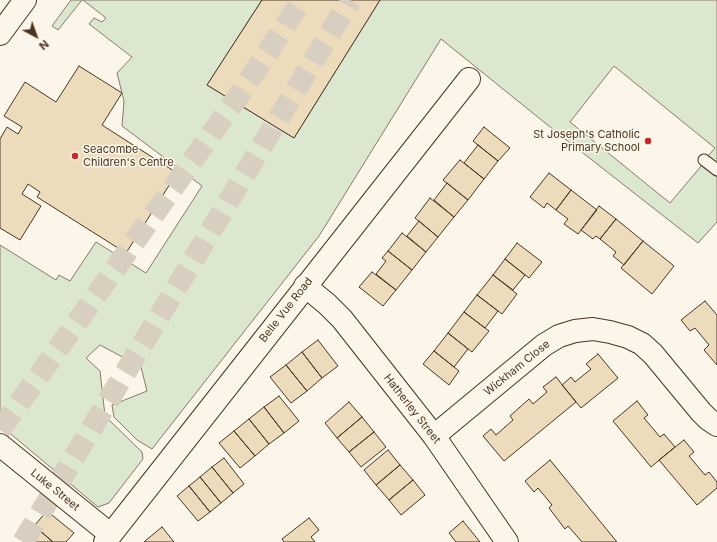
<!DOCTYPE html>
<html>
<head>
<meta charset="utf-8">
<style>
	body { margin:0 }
	#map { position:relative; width:717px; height:542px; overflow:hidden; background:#fbf6e9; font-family:Inter,sans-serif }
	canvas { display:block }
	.north { position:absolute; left:16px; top:16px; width:40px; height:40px; -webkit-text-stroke:3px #fbf6e9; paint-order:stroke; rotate:139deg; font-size:11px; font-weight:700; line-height:16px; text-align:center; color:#4a3520 }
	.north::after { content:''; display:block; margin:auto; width:14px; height:18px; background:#4a3520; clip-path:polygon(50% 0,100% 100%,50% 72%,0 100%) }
</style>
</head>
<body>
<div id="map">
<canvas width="717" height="542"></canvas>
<div class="north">N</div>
</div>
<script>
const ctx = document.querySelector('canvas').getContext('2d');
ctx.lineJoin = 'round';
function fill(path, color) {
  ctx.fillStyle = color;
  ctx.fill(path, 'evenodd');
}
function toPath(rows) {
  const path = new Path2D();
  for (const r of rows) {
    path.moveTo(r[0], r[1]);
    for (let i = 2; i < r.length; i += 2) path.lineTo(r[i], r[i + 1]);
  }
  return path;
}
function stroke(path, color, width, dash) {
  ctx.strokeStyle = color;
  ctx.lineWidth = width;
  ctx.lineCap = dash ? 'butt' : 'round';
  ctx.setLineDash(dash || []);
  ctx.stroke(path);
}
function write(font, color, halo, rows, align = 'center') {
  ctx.font = font + ' Inter,sans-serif';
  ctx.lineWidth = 3;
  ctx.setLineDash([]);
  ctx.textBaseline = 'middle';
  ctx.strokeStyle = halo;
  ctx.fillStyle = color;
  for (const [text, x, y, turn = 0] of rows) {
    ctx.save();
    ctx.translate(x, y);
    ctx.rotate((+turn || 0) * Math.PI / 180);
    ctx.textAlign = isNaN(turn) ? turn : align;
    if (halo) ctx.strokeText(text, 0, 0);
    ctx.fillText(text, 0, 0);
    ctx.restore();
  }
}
const green = toPath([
	[71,0,82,0,58,30,52,26,71,0],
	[83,0,262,0,207,85,294,138,380,0,717,0,717,166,707,157,715,148,614,66,570,122,670,203,702,165,717,177,717,222,698,243,560,135,441,39,319,236,152,449,137,440,114,417,112,405,147,391,141,367,100,345,86,358,100,371,105,416,142,452,143,459,109,503,98,507,0,425,0,245,56,280,59,275,70,281,96,242,146,273,202,186,122,126,124,101,117,73,132,57,89,24,94,18,102,22,106,18,83,0]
]);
const building = toPath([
	[262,0,380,0,294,138,207,85,262,0],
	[79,66,122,93,102,125,177,173,126,253,37,197,40,192,28,184,22,194,41,206,20,240,0,228,0,139,7,127,18,134,22,127,4,116,25,82,56,102,79,66],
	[484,127,510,148,498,161,473,141,484,127],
	[478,145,498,161,484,179,464,163,478,145],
	[460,160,484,179,468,200,443,180,460,160],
	[549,173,571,190,556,210,547,203,544,208,530,197,549,173],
	[447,183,468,200,454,217,434,200,447,183],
	[571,190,597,210,578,234,564,224,568,219,556,210,571,190],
	[430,198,454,217,438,237,415,218,430,198],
	[599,206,616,219,600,239,596,236,593,239,581,230,599,206],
	[616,219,643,241,624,265,613,256,616,252,600,239,616,219],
	[419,221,438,237,426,252,407,236,419,221],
	[402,233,426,252,412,270,388,251,402,233],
	[643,241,674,266,652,294,621,268,643,241],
	[517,243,542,262,529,278,505,259,517,243],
	[388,251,412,270,396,290,376,274,386,261,382,258,388,251],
	[505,259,525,275,513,290,493,275,505,259],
	[372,272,396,290,383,306,359,287,372,272],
	[493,275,517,294,502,314,477,295,493,275],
	[477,295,498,311,485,328,464,312,477,295],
	[705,301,717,315,717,365,704,350,709,345,695,328,690,331,681,320,705,301],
	[464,312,489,331,472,352,448,333,464,312],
	[448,333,468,349,454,367,434,351,448,333],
	[318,340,338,366,322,378,302,352,318,340],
	[434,351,459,371,449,385,423,364,434,351],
	[302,352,322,378,307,391,286,365,302,352],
	[598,354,618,378,581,408,562,385,571,377,575,382,591,369,586,364,598,354],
	[286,365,307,391,291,403,270,377,286,365],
	[556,377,576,402,504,461,483,436,491,429,496,435,513,420,510,416,529,399,533,404,547,392,543,387,556,377],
	[279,396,299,421,284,433,264,407,279,396],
	[637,401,648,415,644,418,660,437,664,434,675,447,651,467,613,421,637,401],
	[349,402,362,417,337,438,325,423,349,402],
	[264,407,284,433,269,444,249,419,264,407],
	[362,417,374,432,349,452,337,438,362,417],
	[249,419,269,444,255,456,234,431,249,419],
	[234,431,255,456,240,468,219,443,234,431],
	[374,432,386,447,361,467,349,452,374,432],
	[684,440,694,452,689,456,705,475,709,472,717,482,717,488,697,505,659,460,684,440],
	[388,450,400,465,376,485,364,470,388,450],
	[224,458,244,484,233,493,212,467,224,458],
	[550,460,617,542,582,542,568,526,565,529,549,508,552,505,538,488,534,492,525,481,550,460],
	[400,465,413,480,389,500,376,485,400,465],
	[212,467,233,493,221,503,200,477,212,467],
	[200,477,221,503,210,512,189,486,200,477],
	[413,480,425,495,401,515,389,500,413,480],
	[189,486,210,512,198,521,177,496,189,486],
	[47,511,74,533,66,542,53,542,34,526,47,511],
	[309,518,319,530,311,537,315,542,284,542,282,539,309,518],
	[463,521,480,542,456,542,449,533,463,521],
	[162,527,174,542,144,542,162,527],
	[37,528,53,542,27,542,37,528]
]);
const highwayTunnel = toPath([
	[0,430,242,91,302,0],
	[23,542,350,0]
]);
const lane = toPath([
	[704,160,717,170]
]);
const street = toPath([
	[0,34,25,0],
	[305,286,327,304,342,319,434,436,507,542],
	[434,436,544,345,559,336,575,331,593,329,610,332,628,337,642,344,653,354,701,412,708,419,717,425],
	[0,445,110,534],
	[105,542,469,79]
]);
const markers = [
	[648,141,4,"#c62828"],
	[75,156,4,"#c62828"]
];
const poiNames = [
	["St Joseph's Catholic",640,135],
	["Primary School",640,148],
	["Seacombe",83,150,"left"],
	["Children's Centre",83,163,"left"]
];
const streetNames = [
	["Belle Vue Road",286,310,-52],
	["Wickham Close",517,368,-39],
	["Hatherley Street",412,409,52],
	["Luke Street",55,490,39]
];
fill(green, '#dce7d0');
stroke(green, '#887966', 1);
fill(building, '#ecdcbc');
stroke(building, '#4a3520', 1);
stroke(highwayTunnel, '#d8cfc1', 22, [22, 11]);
stroke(lane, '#4a3520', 13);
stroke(street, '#4a3520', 24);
stroke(lane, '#fbf6e9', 11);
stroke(street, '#fbf6e9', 22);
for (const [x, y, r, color] of markers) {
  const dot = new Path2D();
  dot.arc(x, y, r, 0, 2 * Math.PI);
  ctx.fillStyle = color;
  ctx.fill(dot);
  stroke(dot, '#fbf6e9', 1.5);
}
write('11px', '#4a3520', '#fbf6e9', poiNames, 'right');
write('11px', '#4a3520', '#fbf6e9', streetNames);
</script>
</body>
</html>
